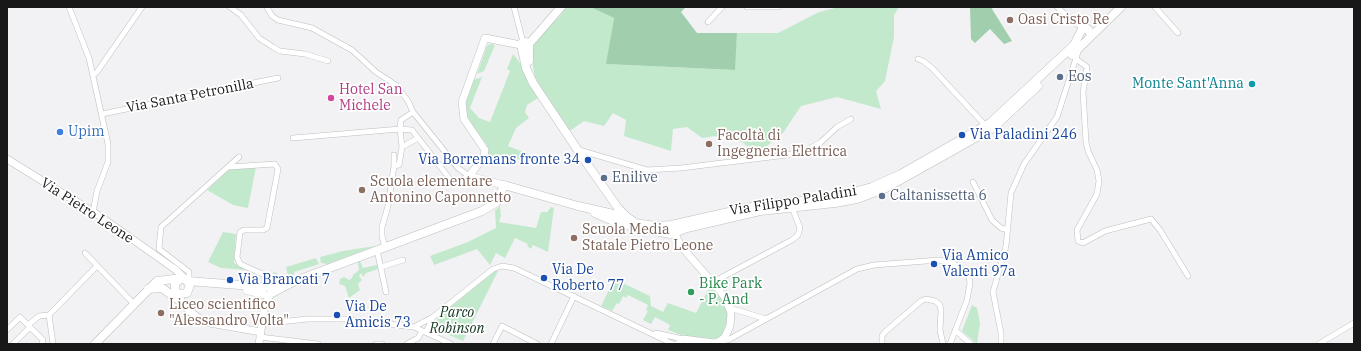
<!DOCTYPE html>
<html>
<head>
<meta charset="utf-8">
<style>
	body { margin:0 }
	#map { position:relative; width:1361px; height:351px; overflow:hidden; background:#f2f2f4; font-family:"IBM Plex Serif",serif }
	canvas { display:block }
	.frame { position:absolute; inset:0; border:8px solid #181819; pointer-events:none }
</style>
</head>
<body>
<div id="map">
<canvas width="1361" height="351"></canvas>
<div class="frame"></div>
</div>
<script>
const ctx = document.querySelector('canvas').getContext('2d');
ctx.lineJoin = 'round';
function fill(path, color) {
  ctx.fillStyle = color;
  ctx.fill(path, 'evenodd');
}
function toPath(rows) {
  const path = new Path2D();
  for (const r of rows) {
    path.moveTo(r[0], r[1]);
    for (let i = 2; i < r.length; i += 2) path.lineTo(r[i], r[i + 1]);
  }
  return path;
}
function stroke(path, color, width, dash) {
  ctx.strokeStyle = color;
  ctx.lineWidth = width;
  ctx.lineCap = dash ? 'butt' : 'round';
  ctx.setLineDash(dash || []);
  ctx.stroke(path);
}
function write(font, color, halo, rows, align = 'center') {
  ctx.font = font + ' "IBM Plex Serif",serif';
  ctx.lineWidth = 3.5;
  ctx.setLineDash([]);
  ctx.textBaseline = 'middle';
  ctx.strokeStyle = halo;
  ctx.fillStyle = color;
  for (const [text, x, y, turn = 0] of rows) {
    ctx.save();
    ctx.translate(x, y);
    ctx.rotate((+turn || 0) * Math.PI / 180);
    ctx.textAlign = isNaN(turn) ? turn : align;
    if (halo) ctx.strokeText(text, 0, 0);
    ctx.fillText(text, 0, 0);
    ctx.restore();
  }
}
const green = toPath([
	[565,7,590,7,614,18,607,64,734,70,737,33,778,33,819,12,839,7,899,7,894,15,894,37,885,81,876,91,881,109,837,97,801,106,783,133,757,154,751,154,748,147,742,142,715,136,702,138,687,127,673,129,671,151,624,136,626,120,613,113,604,126,584,121,567,133,536,83,530,50,540,35,560,16],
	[490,44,495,45,484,71,477,74,487,46],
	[513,54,521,64,538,98,527,105,525,112,529,118,516,128,508,146,539,158,538,161,523,157,522,160,508,157,507,160,487,156,487,145,472,125,466,113,466,99,473,80,482,77,470,108,479,118,490,122,510,71,507,69],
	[256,167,248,208,233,205,207,190,230,169],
	[500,206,501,216,499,222,536,228,541,212,547,212,551,207,554,208,548,252,533,245,531,249,527,246,528,244,515,238,505,258,496,253,490,265,477,249,434,265,430,256,468,242,496,228,495,210],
	[223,232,236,234,234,263,247,270,221,268,208,262],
	[375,246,327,264,321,263,320,257,343,251],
	[316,258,319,264,294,272,294,277,281,280,275,279,273,272,277,273,280,278,288,276,286,267],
	[360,261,363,268,377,265,378,269,366,273,363,277,361,273,359,276,362,280,358,284,360,290,349,298,345,286,339,284,340,279,344,277,349,280,352,278,353,275,359,270,358,262],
	[495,271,498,271,463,341,433,328,439,316],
	[614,279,650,296,651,306,663,312,668,303,696,313,711,284,724,303,727,312,728,319,722,335,719,338,714,339,684,336,668,330,670,325,655,317,651,324,643,320,648,311,646,310,648,305,628,295,626,298,623,296,619,304,617,303,612,311,601,306],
	[972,305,977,308,980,323,977,344,962,331]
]);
const forest = toPath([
	[590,7,686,7,681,12,697,33,737,33,735,70,606,64,614,18],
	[970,7,993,7,992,9,1012,41,1004,44,990,29,975,43,971,39]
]);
const street = toPath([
	[69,7,89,58,108,144,108,162,97,191,93,212],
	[230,7,241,15,259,38,273,47,280,51,305,54,328,61],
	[267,7,272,16,278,20,312,28,352,50,376,72,396,85,408,101,413,112,458,168,469,176],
	[514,7,523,42],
	[747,7,778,7],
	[1057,7,1075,23,1085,28],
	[1155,7,1178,33],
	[708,22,722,7],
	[918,59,923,61,932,68,985,125],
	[1076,59,1087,67,1083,92,1086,142,1088,151,1097,170,1099,181,1097,194,1077,230,1078,241,1083,243,1105,231,1151,219,1160,230,1188,276],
	[93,75,97,72,142,7],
	[102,114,278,78],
	[293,138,400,129,401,120,413,112],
	[402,147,400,129,412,130,453,183,469,176],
	[579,150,647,170,681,168,787,155,807,150,821,142,837,127,851,119],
	[394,166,394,155],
	[229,167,275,164,278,169,267,228,263,230,244,230,240,232,237,257,240,264,269,277,273,286],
	[973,182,992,220,1001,228,1008,230],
	[385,247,382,236,382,227,388,206,394,166,399,165,402,147,418,138],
	[377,250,386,292],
	[85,253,134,304],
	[381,267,403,260],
	[187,280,189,277,189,272,159,249,161,227,239,157],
	[713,282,792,240,798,235,800,228,792,207],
	[730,308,766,319],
	[49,315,53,344],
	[262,324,307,319,345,319,414,327,451,344],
	[28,325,39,316,49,315,97,266],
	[414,327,433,317,493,269,502,266,514,268,673,344],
	[7,330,20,317,43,340,42,344],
	[955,330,971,344],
	[426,332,433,317],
	[656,333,683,339],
	[260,337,318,344],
	[720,341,728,340,857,269,874,265,939,260,950,262,961,268,969,277,970,283,967,300,950,344],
	[13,344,30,327],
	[376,344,382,344],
	[407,344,418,338,422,331],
	[493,344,502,326,537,344],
	[551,344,574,296],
	[882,344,882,336,885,332,921,301,926,299,935,301,940,305,941,311,940,330,943,344],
	[1001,344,1001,333,993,292,1006,246,1011,193,1024,164,1057,117,1079,49],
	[1319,344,1354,323]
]);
const secondary = toPath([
	[7,159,101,217,176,270,185,279],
	[504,185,469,176,484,157,485,150,464,119,462,102,485,38,521,45],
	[674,232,681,246,724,296,731,313,730,326,725,337,720,341,714,343,683,339,678,344],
	[178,296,188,310,204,322,261,332],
	[259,344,265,304,270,295]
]);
const primary = toPath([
	[529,44,561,7],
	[522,49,526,68,533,83,583,158,618,208,627,217],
	[528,49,522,49,522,43,526,42,529,44,529,61],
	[1072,55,1121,7],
	[595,213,618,223,639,228],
	[635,223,656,226,671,225,760,205,834,197,872,187,901,174,990,123,1074,45,1082,29,1088,29,1091,35],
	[650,230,670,234,674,231],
	[671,234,687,228,760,211,835,203,857,199,886,188,993,128,1038,86],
	[188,281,265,287,284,283],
	[148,289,162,288,180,301],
	[247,290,263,294],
	[270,294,295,281,482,211,497,202,504,185,578,206,627,217,639,225],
	[95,344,157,281,174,279,185,279,190,285,187,293,179,294,175,291,175,284,180,279]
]);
const markers = [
	[1010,20,4,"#8d6e63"],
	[1060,77,4,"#5c6f8a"],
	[1252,84,4,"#0f9aa8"],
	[331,98,4,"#d1479c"],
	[60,132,4,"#3f7fe0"],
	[962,135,4,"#1a4fb4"],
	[709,144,4,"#8d6e63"],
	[588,160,4,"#1a4fb4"],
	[604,178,4,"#5c6f8a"],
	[362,190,4,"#8d6e63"],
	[882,196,4,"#5c6f8a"],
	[574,238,4,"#8d6e63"],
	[934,264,4,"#1a4fb4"],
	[544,278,4,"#1a4fb4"],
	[230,280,4,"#1a4fb4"],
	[691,292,4,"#2e9e5b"],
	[161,313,4,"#8d6e63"],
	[337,315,4,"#1a4fb4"]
];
const educationNames = [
	["Oasi Cristo Re",1018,20],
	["Facoltà di",717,136],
	["Ingegneria Elettrica",717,152],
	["Scuola elementare",370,182],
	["Antonino Caponnetto",370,198],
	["Scuola Media",582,230],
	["Statale Pietro Leone",582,246],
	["Liceo scientifico",169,305],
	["\"Alessandro Volta\"",169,321]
];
const serviceNames = [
	["Eos",1068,77],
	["Enilive",612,178],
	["Caltanissetta 6",890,196]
];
const cultureNames = [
	["Monte Sant'Anna",1244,84]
];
const hotelNames = [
	["Hotel San",339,90],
	["Michele",339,106]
];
const streetNames = [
	["Via Santa Petronilla",190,96,-11],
	["Via Filippo Paladini",793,201,-9],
	["Via Pietro Leone",87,211,33]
];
const shopNames = [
	["Upim",68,132]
];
const transitNames = [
	["Via Paladini 246",970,135],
	["Via Borremans fronte 34",580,160,"right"],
	["Via Amico",942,256],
	["Valenti 97a",942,272],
	["Via De",552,270],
	["Roberto 77",552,286],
	["Via Brancati 7",238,280],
	["Via De",345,307],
	["Amicis 73",345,323]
];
const leisureNames = [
	["Bike Park",699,284],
	["- P. And",699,300]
];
const parkNames = [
	["Parco",457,313],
	["Robinson",457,329]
];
fill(green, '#c3e9cd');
fill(forest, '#a1cfae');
stroke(street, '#bdbebf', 6);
stroke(secondary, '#bdbebf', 8);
stroke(primary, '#bdbebf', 9);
stroke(street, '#fff', 5);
stroke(secondary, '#fff', 7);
stroke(primary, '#fff', 8);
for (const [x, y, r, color] of markers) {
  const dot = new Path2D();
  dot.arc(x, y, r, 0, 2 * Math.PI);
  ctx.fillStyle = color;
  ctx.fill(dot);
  stroke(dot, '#fff', 1.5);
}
write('14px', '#785e54', '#fff', educationNames, 'left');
write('14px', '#4e5e75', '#fff', serviceNames, 'left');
write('14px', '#0d838f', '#fff', cultureNames, 'right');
write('14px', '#b23c85', '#fff', hotelNames, 'left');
write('14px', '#181819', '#fff', streetNames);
write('14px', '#366cbe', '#fff', shopNames, 'left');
write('14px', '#164399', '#fff', transitNames, 'left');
write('14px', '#27864d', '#fff', leisureNames, 'left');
write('italic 14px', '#0f331d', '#fff', parkNames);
</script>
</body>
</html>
